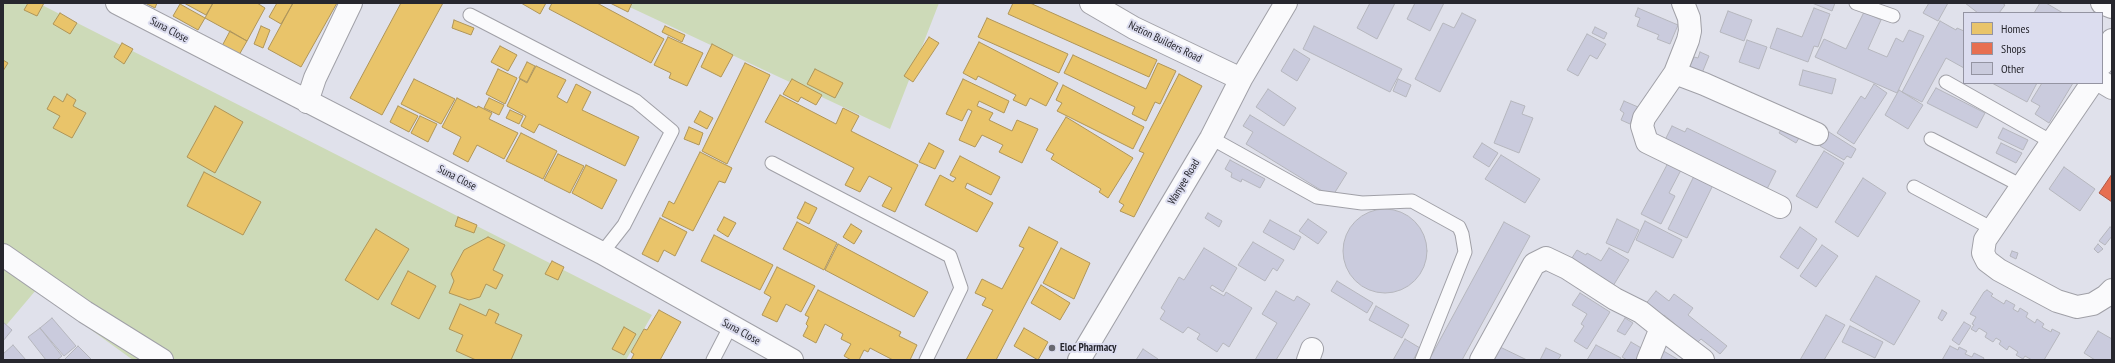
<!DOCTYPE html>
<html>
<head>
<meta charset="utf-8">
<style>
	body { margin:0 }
	#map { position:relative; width:2115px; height:363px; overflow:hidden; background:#e0e1eb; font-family:"PT Sans Narrow",sans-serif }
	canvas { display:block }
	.frame { position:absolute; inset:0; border:4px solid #27272e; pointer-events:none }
	.legend { position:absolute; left:1963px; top:12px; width:140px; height:72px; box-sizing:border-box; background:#dcddef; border:1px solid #9494a2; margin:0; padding:5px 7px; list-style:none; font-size:12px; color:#27272e }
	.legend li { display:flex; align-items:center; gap:8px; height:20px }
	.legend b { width:20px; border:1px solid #9494a2 }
</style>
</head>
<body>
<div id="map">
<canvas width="2115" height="363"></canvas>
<div class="frame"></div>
<ul class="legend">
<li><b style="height:11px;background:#e9c46a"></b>Homes</li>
<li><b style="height:11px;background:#e76f51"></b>Shops</li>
<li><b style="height:11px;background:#cacbdd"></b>Other</li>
</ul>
</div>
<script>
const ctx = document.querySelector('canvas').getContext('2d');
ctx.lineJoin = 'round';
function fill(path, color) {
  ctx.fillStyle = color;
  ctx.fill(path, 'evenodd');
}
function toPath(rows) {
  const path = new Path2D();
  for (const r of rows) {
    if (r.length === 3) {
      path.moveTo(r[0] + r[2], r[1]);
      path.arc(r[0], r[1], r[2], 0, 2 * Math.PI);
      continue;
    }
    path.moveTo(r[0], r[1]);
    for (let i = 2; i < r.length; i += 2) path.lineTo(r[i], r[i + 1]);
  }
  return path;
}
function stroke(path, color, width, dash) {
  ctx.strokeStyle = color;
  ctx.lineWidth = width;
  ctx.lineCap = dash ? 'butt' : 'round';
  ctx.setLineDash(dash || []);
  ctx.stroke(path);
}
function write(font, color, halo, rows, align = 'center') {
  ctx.font = font + ' "PT Sans Narrow",sans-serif';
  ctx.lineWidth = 4;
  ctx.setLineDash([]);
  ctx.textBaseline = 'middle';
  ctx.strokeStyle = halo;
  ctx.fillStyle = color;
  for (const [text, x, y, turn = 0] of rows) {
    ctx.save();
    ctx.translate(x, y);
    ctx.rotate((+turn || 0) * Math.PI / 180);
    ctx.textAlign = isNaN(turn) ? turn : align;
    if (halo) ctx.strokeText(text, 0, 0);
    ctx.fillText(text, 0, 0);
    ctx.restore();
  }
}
const green = toPath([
	[3,3,38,3,652,315,626,360,133,360,36,290,3,329],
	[621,3,939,3,890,129]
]);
const homes = toPath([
	[28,3,44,3,37,16,24,10,28,3],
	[145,3,157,3,155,8,145,3],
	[184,3,213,3,206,15,184,3],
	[213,3,257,3,265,8,247,41,205,18,213,3],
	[277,3,293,3,281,24,269,17,277,3],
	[293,3,337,3,301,67,268,49,293,3],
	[401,3,443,3,382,115,350,98,401,3],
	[521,3,546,3,540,14,521,3],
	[552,3,597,3,664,39,651,63,549,9,552,3],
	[610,3,632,3,628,12,610,3],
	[1013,3,1030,3,1157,60,1149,77,1008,14,1013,3],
	[180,4,205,18,198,30,173,16,180,4],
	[60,13,77,23,70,34,53,24,60,13],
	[987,18,1068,54,1059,73,978,37,987,18],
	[454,20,474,28,471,35,452,28,454,20],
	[261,26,270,30,263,48,254,44,261,26],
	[665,26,685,35,682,42,662,32,665,26],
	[230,31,247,41,239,55,222,46,230,31],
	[668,37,703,53,687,86,669,78,671,73,654,65,668,37],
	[929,37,939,43,913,82,904,76,929,37],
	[979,42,1058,83,1046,106,1030,98,1026,106,1013,100,1016,95,978,76,976,80,963,73,979,42],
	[122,43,133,49,124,64,114,57,122,43],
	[712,44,733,55,721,77,701,67,712,44],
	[500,46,517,55,508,71,491,62,500,46],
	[1073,55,1146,89,1158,63,1176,71,1160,104,1155,102,1146,121,1132,114,1135,107,1064,73,1073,55],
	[3,60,8,63,3,71,3,60],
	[527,62,535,66,527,82,519,78,527,62],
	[745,63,770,75,727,164,702,151,745,63],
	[536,66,566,80,557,97,567,103,576,84,591,92,582,110,639,137,625,166,539,124,534,133,521,126,526,116,507,106,520,79,527,83,536,66],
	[498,69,517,78,505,104,486,94,498,69],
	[815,69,843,83,835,98,807,84,815,69],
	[1179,74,1202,86,1134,217,1120,211,1124,205,1119,202,1144,153,1139,151,1179,74],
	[414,79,455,99,441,124,401,104,414,79],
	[792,79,822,95,816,105,801,97,798,102,783,94,792,79],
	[963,79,1009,101,1004,113,979,101,977,106,993,113,989,120,1012,131,1017,120,1038,129,1022,163,999,152,1003,145,982,135,975,147,959,140,972,111,968,109,962,121,946,114,963,79],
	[1063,85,1144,127,1133,149,1057,111,1062,103,1056,100,1063,85],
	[67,94,76,100,73,106,86,113,72,138,53,128,60,116,47,109,54,96,63,102,67,94],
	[780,95,836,124,843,108,859,116,851,131,918,165,895,212,882,206,892,188,869,176,860,192,845,185,854,168,765,122,780,95],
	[457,98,477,108,478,106,492,113,489,119,518,133,504,159,477,145,468,162,453,154,461,137,442,127,457,98],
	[489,98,504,105,499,115,484,108,489,98],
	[215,106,243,122,215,173,187,157,215,106],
	[398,106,418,116,409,132,390,122,398,106],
	[510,110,523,116,519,124,506,118,510,110],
	[700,111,713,118,707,129,694,122,700,111],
	[420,116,437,124,428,142,411,133,420,116],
	[1066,117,1133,158,1108,198,1099,192,1101,189,1051,159,1054,154,1046,150,1066,117],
	[689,127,703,133,699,145,684,139,689,127],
	[521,133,557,151,543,179,506,161,521,133],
	[929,143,944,151,935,169,919,162,929,143],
	[700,152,732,168,725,183,719,181,693,231,662,216,669,201,674,204,700,152],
	[558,154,584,166,570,193,544,180,558,154],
	[960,156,1000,177,991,195,967,183,965,188,993,203,977,232,925,205,940,175,953,182,956,178,950,175,960,156],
	[586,165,617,180,602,209,572,193,586,165],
	[204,172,261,202,243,235,187,206,204,172],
	[805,202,817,208,809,224,797,218,805,202],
	[458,217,477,225,474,233,455,226,458,217],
	[724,217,736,223,728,237,717,230,724,217],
	[660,218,687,232,675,256,664,250,658,262,642,254,660,218],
	[797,222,837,243,824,270,783,249,797,222],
	[851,224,862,231,854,244,843,237,851,224],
	[1029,227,1058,242,996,360,966,360,993,310,982,305,986,298,975,293,982,279,1002,289,1024,248,1019,246,1029,227],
	[376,229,409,249,378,300,345,280,376,229],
	[714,235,773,265,760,290,701,261,714,235],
	[488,237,505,245,493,270,503,275,496,289,486,284,480,297,469,300,449,293,454,281,451,274,464,250,488,237],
	[838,244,928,292,914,317,825,270,838,244],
	[1061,248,1090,263,1074,299,1043,283,1061,248],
	[552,261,564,267,558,280,545,274,552,261],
	[777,267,815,286,801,312,786,304,777,322,762,315,771,297,764,293,777,267],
	[408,271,436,286,419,319,391,304,408,271],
	[1041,285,1070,303,1060,320,1031,303,1041,285],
	[818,290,901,332,899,336,917,345,910,360,893,360,870,348,868,352,864,350,859,360,851,360,844,356,851,344,841,339,843,334,825,324,816,343,803,336,808,326,806,324,809,317,805,315,818,290],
	[460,304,486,316,489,309,499,314,495,323,522,335,511,360,476,360,456,351,463,335,449,329,460,304],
	[659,310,681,322,660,360,631,360,634,354,631,352,644,329,647,330,659,310],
	[624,327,636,334,624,355,612,349,624,327],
	[1024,328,1048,342,1038,360,1014,346,1024,328]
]);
const shops = toPath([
	[2112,174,2112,202,2099,193,2112,174]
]);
const building = toPath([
	[1370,3,1395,3,1377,39,1357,28,1370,3],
	[1415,3,1444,3,1430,31,1407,19,1415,3],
	[1812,3,1835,3,1832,11,1812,3],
	[1929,3,1948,3,1938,21,1923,13,1929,3],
	[1965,3,2002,3,2005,5,1999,13,1978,13,1965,3],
	[2040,3,2046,3,2063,13,2034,13,2040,3],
	[1638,8,1678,25,1670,44,1657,39,1659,35,1637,26,1640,18,1635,16,1638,8],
	[1814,8,1830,14,1818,47,1814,46,1808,62,1770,48,1777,28,1802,37,1814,8],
	[1728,11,1752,20,1744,41,1720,32,1728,11],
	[1864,12,1881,20,1868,49,1887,57,1896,38,1903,42,1909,30,1924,36,1897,93,1815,57,1824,39,1846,49,1864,12],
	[1462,13,1476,20,1440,92,1415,79,1443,23,1454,28,1462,13],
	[1940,21,1956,30,1957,28,1964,31,1964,68,1946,58,1922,102,1902,92,1940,21],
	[1314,26,1402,69,1390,92,1303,49,1314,26],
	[1595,27,1607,33,1604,39,1592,33,1595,27],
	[1587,34,1606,44,1597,59,1590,55,1578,76,1567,70,1587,34],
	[1747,40,1767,47,1759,69,1739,62,1747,40],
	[1294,49,1310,59,1297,81,1281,71,1294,49],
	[1700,52,1709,56,1702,73,1689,68,1694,57,1698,58,1700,52],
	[1803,70,1836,79,1832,94,1799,85,1803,70],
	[1398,79,1411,85,1406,97,1393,91,1398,79],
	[1992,83,2037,83,2027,102,1992,83],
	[2042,83,2073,83,2049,123,2035,114,2040,106,2031,101,2042,83],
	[1874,84,1887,93,1854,144,1837,133,1861,96,1865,99,1874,84],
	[1936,88,1985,113,1977,128,1927,103,1936,88],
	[1268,89,1296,108,1284,126,1256,107,1268,89],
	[1899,90,1923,105,1908,129,1885,115,1899,90],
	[1511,101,1525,106,1522,114,1533,118,1519,153,1494,143,1511,101],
	[1624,101,1638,107,1630,124,1621,120,1624,113,1620,110,1624,101],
	[1250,115,1347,173,1332,197,1246,144,1253,132,1243,126,1250,115],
	[1785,123,1802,133,1796,143,1779,133,1785,123],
	[1672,126,1685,132,1687,128,1776,171,1766,191,1664,142,1672,126],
	[2003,128,2028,140,2023,150,1998,138,2003,128],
	[1829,132,1856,149,1851,158,1847,156,1844,160,1820,146,1829,132],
	[1482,143,1498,153,1489,167,1473,157,1482,143],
	[2001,143,2022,153,2016,163,1996,153,2001,143],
	[1824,151,1844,163,1817,208,1796,196,1824,151],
	[1501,155,1540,179,1525,203,1485,179,1501,155],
	[1230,160,1265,179,1260,188,1242,179,1241,182,1231,177,1232,173,1225,169,1230,160],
	[1668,163,1681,170,1669,193,1675,196,1661,224,1641,214,1668,163],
	[2064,167,2095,189,2080,211,2049,189,2064,167],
	[1695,174,1714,183,1687,238,1668,229,1695,174],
	[1863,178,1886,193,1858,237,1835,222,1863,178],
	[1385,251,42],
	[1208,213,1222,221,1219,227,1205,218,1208,213],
	[1308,219,1327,232,1318,244,1299,231,1308,219],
	[1617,219,1639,230,1628,253,1606,243,1617,219],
	[1270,220,1301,237,1294,250,1263,232,1270,220],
	[1645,221,1682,240,1673,258,1636,240,1645,221],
	[1504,222,1530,236,1462,360,1429,360,1504,222],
	[1800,227,1817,239,1798,269,1780,257,1800,227],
	[2110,227,2112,228,2112,236,2105,245,2099,241,2110,227],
	[1253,242,1284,260,1277,271,1273,268,1265,281,1238,265,1253,242],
	[2098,244,2103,249,2098,253,2094,249,2098,244],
	[1822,245,1838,256,1816,287,1800,276,1822,245],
	[1204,248,1237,268,1223,292,1212,285,1210,288,1224,296,1226,292,1252,308,1229,347,1223,343,1217,352,1197,339,1200,334,1188,327,1183,333,1160,319,1165,311,1161,308,1179,277,1184,280,1204,248],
	[1609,248,1629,260,1613,286,1570,261,1577,250,1586,255,1587,253,1601,261,1609,248],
	[2012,251,2018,253,2016,259,2010,256,2012,251],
	[1876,276,1920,301,1894,345,1850,320,1876,276],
	[1337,281,1373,303,1367,313,1331,291,1337,281],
	[1987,290,1993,294,1991,296,2004,304,2006,300,2015,305,2013,309,2018,312,2020,308,2028,313,2026,317,2035,323,2037,319,2044,324,2042,327,2051,332,2052,329,2060,333,2044,360,2032,360,2025,356,2023,359,2016,355,2018,352,2009,346,2007,350,1999,344,2001,341,1996,338,1993,342,1985,337,1987,333,1979,328,1976,332,1971,329,1974,325,1972,324,1976,317,1970,314,1984,292,1987,290],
	[1276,291,1294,301,1297,296,1310,304,1276,360,1255,360,1277,323,1262,314,1276,291],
	[1656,291,1669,301,1674,294,1693,308,1688,315,1727,346,1720,354,1701,339,1696,344,1673,326,1675,324,1664,315,1661,319,1644,306,1656,291],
	[1580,293,1610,312,1587,349,1574,341,1584,326,1581,324,1587,314,1572,305,1580,293],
	[1376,306,1409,325,1402,338,1369,320,1376,306],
	[1942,310,1947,313,1942,321,1938,318,1942,310],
	[1826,315,1845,325,1824,360,1800,360,1826,315],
	[52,318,76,346,64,356,40,328,52,318],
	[1625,318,1633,323,1625,335,1617,331,1625,318],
	[3,322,12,330,3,341,3,322],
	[1964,322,1971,326,1959,345,1952,340,1964,322],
	[1850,326,1883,342,1875,358,1842,342,1850,326],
	[40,328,62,356,57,360,46,360,28,337,40,328],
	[2098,331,2112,339,2112,360,2095,360,2084,353,2098,331],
	[1405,339,1420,348,1413,360,1393,360,1405,339],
	[1631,342,1643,349,1636,360,1627,360,1622,357,1631,342],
	[13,345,26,360,3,360,3,354,13,345],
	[1596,345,1621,358,1620,360,1587,360,1596,345],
	[78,346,92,360,64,360,78,346],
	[1950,346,1958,350,1959,347,1967,351,1965,354,1972,357,1974,353,1984,358,1983,360,1942,360,1950,346],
	[1500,347,1527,360,1494,360,1500,347],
	[1546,348,1561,355,1558,360,1540,360,1546,348],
	[1143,349,1158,359,1157,360,1136,360,1143,349],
	[1660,349,1679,360,1654,360,1660,349]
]);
const service = toPath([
	[1856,3,1893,16],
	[470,15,636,101,672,131,624,225,602,253],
	[1946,82,2052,142],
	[1211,138,1317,197,1362,203,1412,201,1459,227,1462,234,1465,252,1422,360],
	[1931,139,2022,186],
	[772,163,950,256,961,288,926,360],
	[1914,187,1993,229],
	[713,360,730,327]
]);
const minor = toPath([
	[117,3,602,253,792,360],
	[1091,3,1134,28,1241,79],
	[1683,3,1689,18,1690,31,1688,40,1675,73,1644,118,1642,126,1647,142,1780,207],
	[2102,3,2112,7],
	[2102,64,2112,40],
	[1675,73,1704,84,1817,134],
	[2102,82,2112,88],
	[2092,83,1985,240,1983,253,1987,261,1999,270,2057,301,2077,307,2093,304,2106,296,2112,290],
	[307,102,315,78,351,3],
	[3,255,85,312,162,360],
	[1661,328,1703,360],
	[1079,360,1211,138,1241,79,1286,3],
	[1308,360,1312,349],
	[1481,360,1534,264,1546,258,1567,268,1615,299,1641,312,1661,328,1648,360]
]);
const markers = [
	[1052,348,4,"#686870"]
];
const streetNames = [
	["Suna Close",169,30,28],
	["Nation Builders Road",1165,42,26],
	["Suna Close",457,178,27],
	["Wanyee Road",1184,182,-59],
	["Suna Close",741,332,29]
];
const poiNames = [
	["Eloc Pharmacy",1060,348]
];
fill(green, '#cddab8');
fill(homes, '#e9c46a');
stroke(homes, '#af9558', 1);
fill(shops, '#e76f51');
stroke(shops, '#ad5946', 1);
fill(building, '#cacbdd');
stroke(building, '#b5b6bd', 1);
stroke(service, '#a0a0a7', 15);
stroke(minor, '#a0a0a7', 24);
stroke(service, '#fafafc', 13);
stroke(minor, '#fafafc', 22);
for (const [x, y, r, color] of markers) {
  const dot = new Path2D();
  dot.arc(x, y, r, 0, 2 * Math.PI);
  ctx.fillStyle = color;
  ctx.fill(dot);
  stroke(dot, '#dcddef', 1.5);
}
write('11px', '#27272e', '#dcddef', streetNames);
write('bold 11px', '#27272e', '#dcddef', poiNames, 'left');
</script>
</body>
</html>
